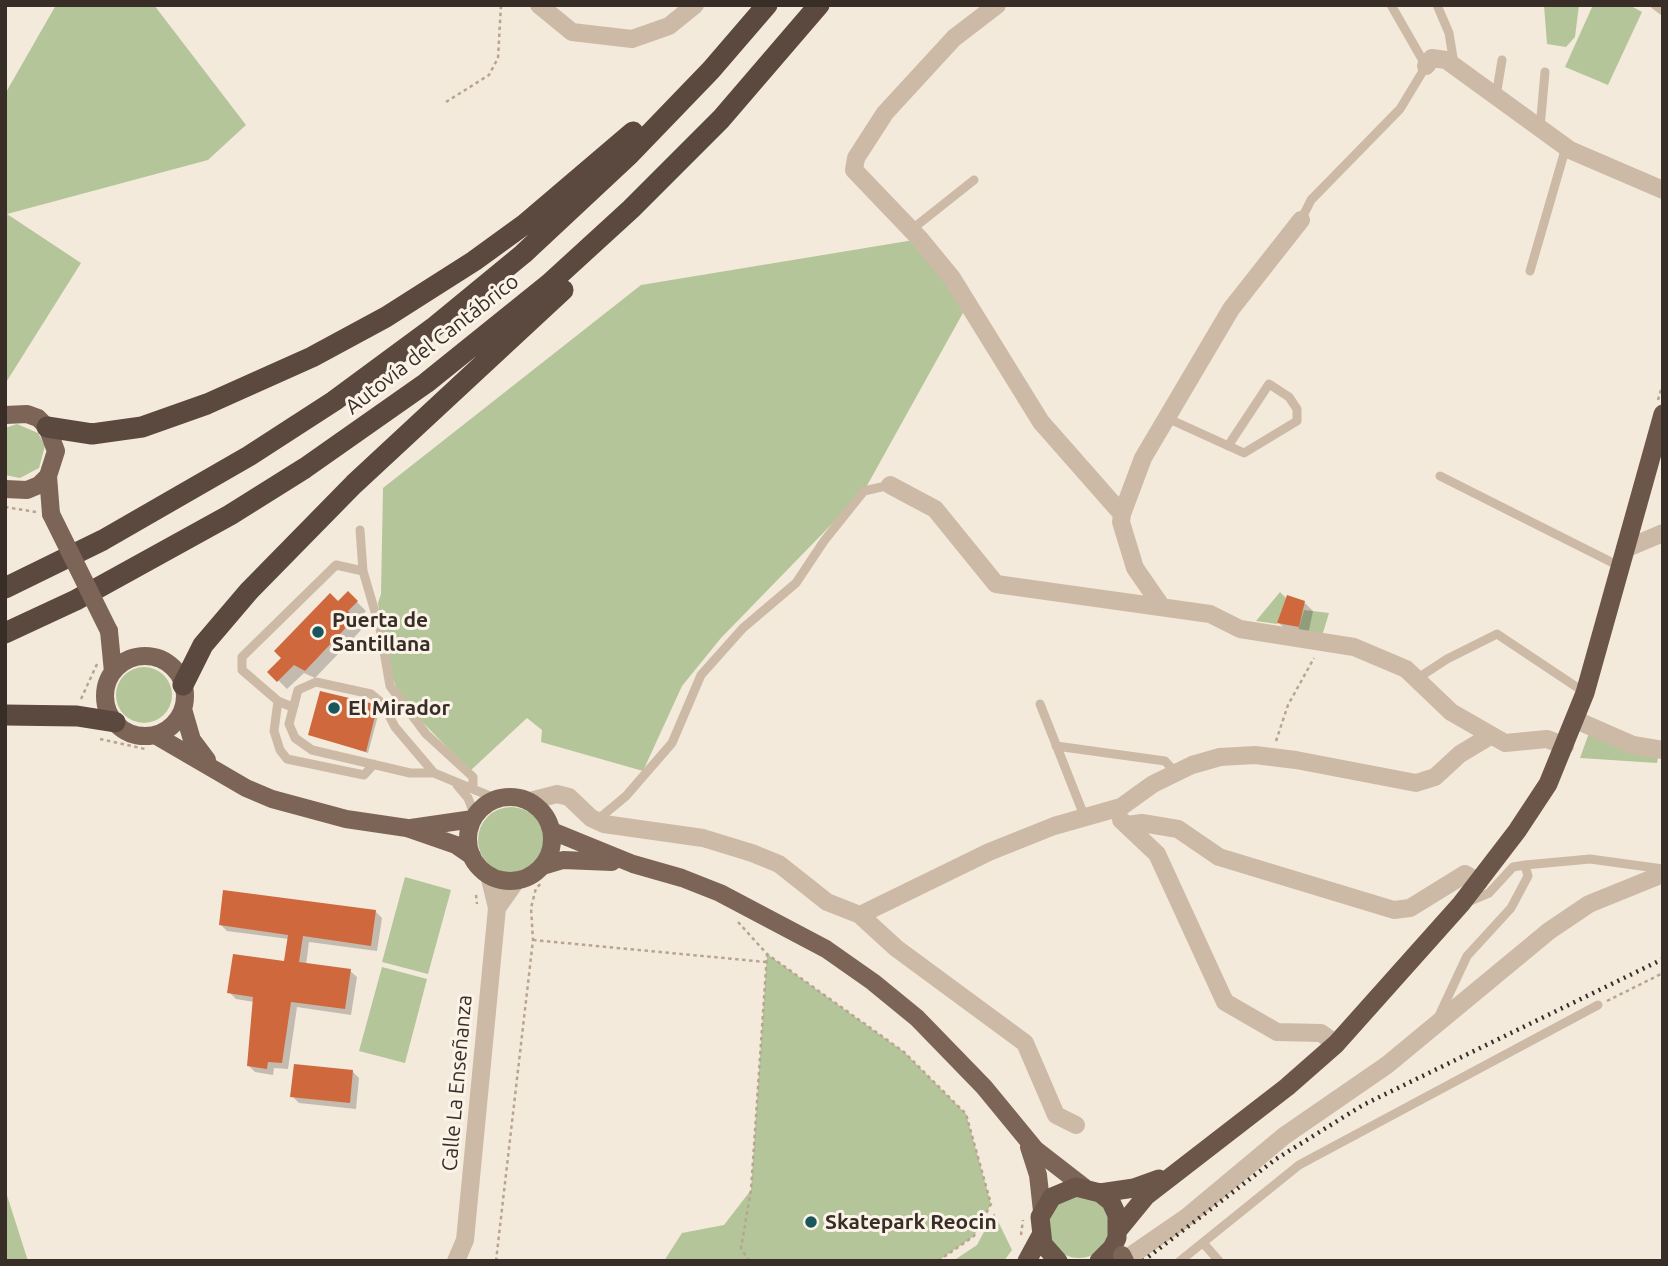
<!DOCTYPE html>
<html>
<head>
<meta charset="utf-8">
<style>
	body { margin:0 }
	#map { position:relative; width:1668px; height:1266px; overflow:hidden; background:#f4eadb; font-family:Ubuntu,sans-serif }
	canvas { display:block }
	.frame { position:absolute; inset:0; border:7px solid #392e27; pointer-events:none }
</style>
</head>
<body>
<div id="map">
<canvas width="1668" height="1266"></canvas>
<div class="frame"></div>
</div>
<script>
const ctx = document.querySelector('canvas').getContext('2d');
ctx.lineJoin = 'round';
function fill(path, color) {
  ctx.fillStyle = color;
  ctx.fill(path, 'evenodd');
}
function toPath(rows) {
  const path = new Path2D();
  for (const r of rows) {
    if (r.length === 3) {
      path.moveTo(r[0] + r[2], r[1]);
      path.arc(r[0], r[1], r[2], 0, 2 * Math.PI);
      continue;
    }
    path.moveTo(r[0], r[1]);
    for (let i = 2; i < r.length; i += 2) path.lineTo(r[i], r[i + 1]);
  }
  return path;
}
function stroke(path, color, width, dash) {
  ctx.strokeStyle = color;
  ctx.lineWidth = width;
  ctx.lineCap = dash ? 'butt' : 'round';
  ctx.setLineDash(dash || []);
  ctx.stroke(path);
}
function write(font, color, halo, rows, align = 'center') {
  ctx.font = font + ' Ubuntu,sans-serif';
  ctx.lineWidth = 6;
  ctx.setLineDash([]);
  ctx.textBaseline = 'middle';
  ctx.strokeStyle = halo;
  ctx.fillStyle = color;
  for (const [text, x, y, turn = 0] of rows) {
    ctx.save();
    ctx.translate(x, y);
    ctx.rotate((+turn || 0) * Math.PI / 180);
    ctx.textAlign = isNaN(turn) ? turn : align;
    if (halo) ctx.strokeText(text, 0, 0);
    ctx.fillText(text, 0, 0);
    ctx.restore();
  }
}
const green = toPath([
	[56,5,154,5,246,125,208,160,7,214,81,263,5,384,5,94],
	[1544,5,1579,5,1575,37,1566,47,1547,44],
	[1593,5,1629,5,1642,12,1608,85,1565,67],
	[920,239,969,302,864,491,721,638,682,686,643,771,541,742,542,730,527,718,470,771,402,701,388,668,378,603,381,594,383,488,641,285],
	[17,424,38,433,45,446,39,468,20,478,5,475,5,428],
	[1280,592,1286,598,1277,624,1256,621],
	[1304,610,1329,613,1322,636,1298,631],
	[144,695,28],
	[1589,733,1659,753,1657,763,1580,758],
	[511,840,33],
	[405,877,451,890,428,974,382,962],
	[767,954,904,1052,966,1114,991,1204,974,1236,938,1261,664,1261,682,1233,724,1225,751,1190],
	[382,967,427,979,405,1063,359,1051],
	[5,1189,28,1261,5,1261],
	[1079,1227,31],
	[994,1213,1012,1250,1004,1261,953,1261,977,1245]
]);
const shadow = toPath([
	[348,593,366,611,356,621,363,628,315,678,304,673,287,689,270,672],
	[1304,602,1313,611,1308,635,1288,632,1279,623],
	[370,704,379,712,368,753,310,734],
	[376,912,382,918,377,951,309,942,306,965,350,971,357,977,351,1015,297,1007,288,1069,274,1068,273,1075,255,1072,249,1066,254,1002,236,999,229,992,286,963,289,939,227,931,220,924],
	[353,1072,359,1078,356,1109,299,1103,292,1096]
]);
const building = toPath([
	[348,591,358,601,348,611,355,618,305,671,294,665,277,682,267,672,281,658,274,651,330,593,338,601],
	[1287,595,1305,601,1299,627,1277,623],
	[320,691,370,703,377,708,366,752,308,735],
	[223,890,376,910,371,946,303,936,299,962,351,969,345,1009,291,1002,282,1063,268,1062,267,1069,247,1066,253,997,227,993,233,954,284,961,288,935,219,925],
	[294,1064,353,1070,350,1103,290,1097]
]);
const path = toPath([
	[446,102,489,75,498,58,501,5],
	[1658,400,1663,383],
	[5,507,36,512],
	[81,699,97,664],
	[100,739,145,749],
	[1276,741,1288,705,1314,658],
	[476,895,477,904],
	[738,922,767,954,904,1052,966,1114,991,1204,974,1236,938,1261],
	[533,940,766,962],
	[1607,1001,1663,973],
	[1021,1235,1023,1220],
	[496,1261,533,940,531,908,536,888,543,882],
	[749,1261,741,1248,751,1190,767,954]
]);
const service = toPath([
	[1437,5,1449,33,1454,64],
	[1655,5,1663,11],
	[1496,96,1502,60],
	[1540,128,1545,72],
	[1301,220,1311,200,1400,109,1426,66,1391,5],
	[911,230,974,180],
	[1530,271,1566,147],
	[1167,418,1244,453,1297,421,1297,409,1289,397,1269,384,1228,446],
	[1440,476,1621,567],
	[360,530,363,571],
	[1418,678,1447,659,1497,634,1584,692],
	[278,701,274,731,280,750,287,759,364,775,374,764],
	[1040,704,1085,818],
	[292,707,278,701,242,670,242,657,336,565,363,571,380,629,390,686,426,734,473,777,473,788],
	[1056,746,1165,761,1176,773],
	[434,773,395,727,383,704,371,694,316,682,298,690,289,724,295,738,312,750,410,773,434,773,497,799],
	[457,785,468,798,475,816],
	[596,821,626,796,672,743,701,675,743,628,796,583,824,541,864,491,890,485],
	[1525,865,1590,859,1663,869],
	[1438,1018,1467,956,1511,908,1528,876,1525,865,1513,867,1489,893,1470,901],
	[1204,1244,1219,1261],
	[1180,1261,1299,1165,1598,1005]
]);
const minor = toPath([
	[539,5,572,32,632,39,669,26,695,5],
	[997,5,954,38,885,113,856,158,854,170,920,239,952,278,1041,422,1122,514],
	[1426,66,1432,58,1446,60,1570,150,1663,190],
	[890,485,935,509,996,584,1210,614,1240,629,1354,647,1406,669,1451,712,1505,743,1547,739,1565,746],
	[1625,549,1663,533],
	[1162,607,1135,568,1121,522,1122,514,1143,458,1231,309,1301,220],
	[1576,720,1633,745,1663,750],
	[530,801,557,794,569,797,591,818,604,824,703,838,752,853,779,864,827,902,860,915,989,852,1054,826,1121,807,1153,784,1192,765,1220,757,1255,755,1296,760,1416,783,1435,777,1460,754,1490,736],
	[1121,820,1157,854,1225,1002,1277,1032,1321,1033,1336,1044],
	[1127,825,1142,823,1178,829,1219,857,1394,910,1410,908,1465,874,1479,882],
	[497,908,516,881],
	[860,915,896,948,1025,1043,1056,1115,1076,1125],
	[456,1261,465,1240,497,908,489,875],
	[1123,1261,1187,1217,1284,1136,1387,1065,1549,931,1589,904,1663,874]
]);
const primary = toPath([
	[5,415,27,414,38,418,47,427,56,451,48,476,39,485,27,490,5,489],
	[48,476,51,514],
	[109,631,113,672],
	[145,696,40],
	[183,709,192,740,207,760],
	[155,735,246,788,272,799,346,819,407,828,456,845,472,856],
	[510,839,42],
	[411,828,473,819],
	[552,831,633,864,682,878,720,893,826,949,873,982,917,1018,984,1087,1035,1149,1084,1187],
	[543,866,563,860,612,862],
	[1029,1147,1038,1175,1042,1211]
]);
const trunk = toPath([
	[1100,1193,1134,1188,1159,1179],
	[1119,1229,1146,1196,1287,1087,1336,1044,1461,904,1517,831,1548,784,1585,693,1663,414],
	[1027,1261,1040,1237],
	[1058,1261,1043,1244,1040,1217,1052,1197,1076,1187,1100,1193,1111,1202,1117,1215,1117,1238,1112,1248,1099,1261]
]);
const motorway = toPath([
	[47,427,92,434,142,427,207,404,312,357,386,317,474,261,525,224,633,132],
	[5,588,103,540,249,456,334,401,433,328,523,254,630,154,711,70,767,5],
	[5,633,76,600,230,515,305,468,426,383,549,284,631,209,721,119,819,5],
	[183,685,203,645,249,591,354,484,563,290],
	[5,715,77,716,115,722]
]);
const rail = toPath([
	[1143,1261,1276,1159,1363,1105,1663,959]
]);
const primaryBridge = toPath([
	[51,514,109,631],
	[1122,1255,1125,1261]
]);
const markers = [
	[318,632,7,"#19565e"],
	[334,708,7,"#19565e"],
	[811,1222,7,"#19565e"]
];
const streetNames = [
	["Autovía del Cantábrico",432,344,-38],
	["Calle La Enseñanza",457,1083,-85]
];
const poiNames = [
	["Puerta de",332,620],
	["Santillana",332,644],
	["El Mirador",348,708],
	["Skatepark Reocin",825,1222]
];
fill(green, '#b4c59a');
fill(shadow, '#0003');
fill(building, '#d0683d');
stroke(path, '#b9a490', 2.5, [3.5, 3.5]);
stroke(service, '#cdbaa6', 9);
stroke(minor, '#cdbaa6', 18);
stroke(primary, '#7c6557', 18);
stroke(trunk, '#6c564a', 19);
stroke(motorway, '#5b483e', 21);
stroke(rail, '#392e27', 4.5, [2, 5]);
stroke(primaryBridge, '#7c6557', 18);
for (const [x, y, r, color] of markers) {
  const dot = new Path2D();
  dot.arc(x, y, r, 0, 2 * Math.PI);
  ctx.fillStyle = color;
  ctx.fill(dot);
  stroke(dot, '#fbf3e8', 2.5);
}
write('21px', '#392e27', '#fbf3e8', streetNames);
write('bold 21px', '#392e27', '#fbf3e8', poiNames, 'left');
</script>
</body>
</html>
